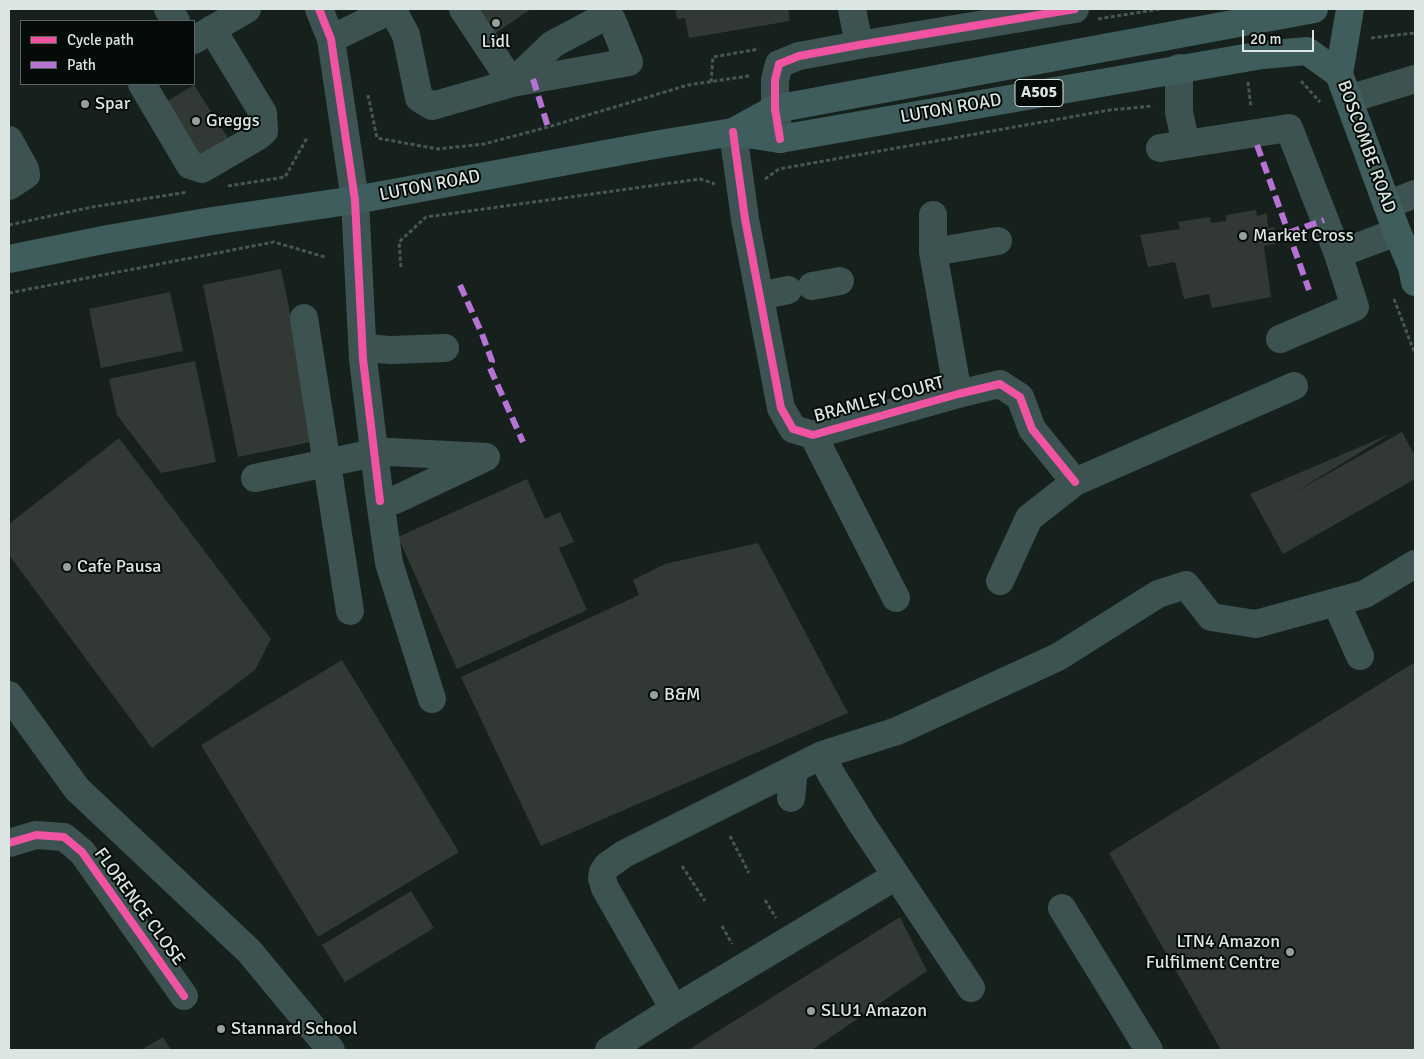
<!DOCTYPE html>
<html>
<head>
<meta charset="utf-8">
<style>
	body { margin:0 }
	#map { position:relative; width:1424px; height:1059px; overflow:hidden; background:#16201c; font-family:Signika,sans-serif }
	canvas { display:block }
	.frame { position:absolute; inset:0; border:10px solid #dbe5e1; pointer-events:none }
	.legend { position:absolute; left:20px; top:20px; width:175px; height:65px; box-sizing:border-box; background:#050b08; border:1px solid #5b625f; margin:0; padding:6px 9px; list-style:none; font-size:15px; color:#dbe5e1 }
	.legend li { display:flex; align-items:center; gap:10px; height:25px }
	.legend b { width:25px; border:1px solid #5b625f }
	.scale { position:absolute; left:1242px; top:30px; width:72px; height:22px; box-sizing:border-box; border:2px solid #dbe5e1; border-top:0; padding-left:6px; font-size:15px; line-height:18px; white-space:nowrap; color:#dbe5e1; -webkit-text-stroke:4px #050b08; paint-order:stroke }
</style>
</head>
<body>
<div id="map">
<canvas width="1424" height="1059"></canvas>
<div class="frame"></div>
<ul class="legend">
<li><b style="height:6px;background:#f153a3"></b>Cycle path</li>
<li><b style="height:6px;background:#b673d3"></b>Path</li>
</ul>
<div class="scale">20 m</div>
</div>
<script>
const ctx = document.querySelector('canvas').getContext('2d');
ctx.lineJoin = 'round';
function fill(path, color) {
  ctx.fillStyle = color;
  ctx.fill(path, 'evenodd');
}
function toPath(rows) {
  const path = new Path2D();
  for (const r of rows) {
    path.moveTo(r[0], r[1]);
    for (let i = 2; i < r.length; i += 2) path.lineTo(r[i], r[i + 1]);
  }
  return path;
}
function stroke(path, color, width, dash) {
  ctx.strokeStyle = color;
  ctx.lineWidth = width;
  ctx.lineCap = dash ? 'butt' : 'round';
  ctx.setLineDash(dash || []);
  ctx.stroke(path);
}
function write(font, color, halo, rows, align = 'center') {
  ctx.font = font + ' Signika,sans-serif';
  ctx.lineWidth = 4;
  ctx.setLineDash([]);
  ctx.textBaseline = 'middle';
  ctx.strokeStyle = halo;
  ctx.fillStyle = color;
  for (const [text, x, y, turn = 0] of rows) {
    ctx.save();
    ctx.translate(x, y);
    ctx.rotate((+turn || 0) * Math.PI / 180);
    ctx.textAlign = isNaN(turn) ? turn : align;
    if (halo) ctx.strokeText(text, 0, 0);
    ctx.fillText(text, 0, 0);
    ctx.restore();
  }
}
const building = toPath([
	[473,9,531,9,490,37],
	[675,9,788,9,790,21,689,38,685,18,677,19],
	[194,85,228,138,198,157,164,103],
	[1256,210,1257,216,1267,213,1268,228,1274,227,1276,244,1264,246,1271,297,1212,308,1209,294,1184,299,1175,262,1148,267,1140,235,1180,229,1178,222,1210,217,1211,223,1226,221,1226,215],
	[281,269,316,441,238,457,203,285],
	[170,292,183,351,101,368,89,309],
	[195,361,216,462,161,473,117,415,109,379],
	[1402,432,1415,456,1415,479,1283,554,1250,494,1390,434,1292,494],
	[119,438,271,639,255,670,152,748,9,555,9,524],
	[527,479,545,519,560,512,574,542,559,548,587,610,457,669,398,537],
	[758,543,848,713,541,846,461,677,639,595,633,580,665,564],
	[342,660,459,852,318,937,201,745],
	[1415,662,1415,1050,1221,1050,1109,853],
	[411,891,434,928,345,982,322,945],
	[900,917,927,971,812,1050,688,1050],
	[163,1037,171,1050,141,1050]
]);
const path = toPath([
	[1098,19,1160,9],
	[1371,38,1415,33],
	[1301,81,1320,102],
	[711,82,713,57,759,49],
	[1248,82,1251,108],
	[368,95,377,138,438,149,484,144,548,127,688,85,749,76],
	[765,179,779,169,1110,110,1153,106],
	[228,186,285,177,307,138],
	[9,225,92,207,188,192],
	[401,267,399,242,426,217,700,179,715,184],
	[9,293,274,242,325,257],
	[1394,299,1415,354],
	[730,836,749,873],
	[682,866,705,901],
	[765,900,776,918],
	[722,926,732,944]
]);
const minor = toPath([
	[168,9,176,21],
	[319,9,331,39,355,200,363,359,380,501,389,563,432,699],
	[392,9,406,35,419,98,432,106,512,83,553,44,604,17,612,20,629,62,512,83,463,9],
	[852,9,859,45],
	[331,39,393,9],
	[194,40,247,9],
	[1179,68,1179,112,1186,144],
	[142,84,190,165,202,169,257,137,264,131,263,113,212,29],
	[1349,99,1415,79],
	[733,132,745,219,781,408,793,429,813,435,958,394,1000,384,1020,397,1032,429,1075,482],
	[780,139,775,109,775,80,779,64,799,56,859,45,1075,9],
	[9,140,25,169,26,175,9,186],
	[1160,148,1289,128,1338,254],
	[1387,205,1415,194],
	[933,215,933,252,958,394],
	[933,252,998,241],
	[812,286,840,281],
	[760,296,788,290],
	[304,318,350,611],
	[1280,339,1355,307,1338,254,1397,232],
	[363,348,391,350,445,348],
	[813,435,896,598],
	[255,478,374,453,390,452,486,457],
	[380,501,395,500,482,459],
	[1000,581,1029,518,1075,482,1294,386],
	[1336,602,1360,656],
	[9,695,77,789,249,951,331,1050],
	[791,798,794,769],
	[9,843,36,835,64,837,82,852,184,996],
	[1062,908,1149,1050],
	[971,988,862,824,831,774,822,755,897,731,1058,657,1158,594,1186,585,1211,617,1256,624,1365,594,1415,564],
	[674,1009,605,888,602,878,603,872,607,866,624,854,822,755],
	[609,1050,674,1009,896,876]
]);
const major = toPath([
	[1350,9,1339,74,1397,232,1412,267,1415,282],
	[733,132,775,109,1314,9],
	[9,259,108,239,212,221,355,200,660,144,733,132,780,139,1262,55,1307,51,1339,74]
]);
const quiet = toPath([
	[533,79,548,127],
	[1257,145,1309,290],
	[1288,233,1324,220],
	[460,285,482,334,492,361,490,368,523,442]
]);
const cycleway = toPath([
	[319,9,331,39,355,200,363,359,380,501],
	[733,132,745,219,781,408,793,429,813,435,958,394,1000,384,1020,397,1032,429,1075,482],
	[780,139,775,109,775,80,779,64,799,56,859,45,1075,9],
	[9,843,36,835,64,837,82,852,184,996]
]);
const markers = [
	[496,23,5,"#96a09c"],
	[85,104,5,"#96a09c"],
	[196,121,5,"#96a09c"],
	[1243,236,5,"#96a09c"],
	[67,567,5,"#96a09c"],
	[654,695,5,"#96a09c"],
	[1290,952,5,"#96a09c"],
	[811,1011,5,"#96a09c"],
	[221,1029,5,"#96a09c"]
];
const shields = [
	[1039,93,48]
];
const shieldNames = [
	["A505",1039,93]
];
const poiNames = [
	["Lidl",496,42,"center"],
	["Spar",95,104],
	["Greggs",206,121],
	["Market Cross",1253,236],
	["Cafe Pausa",77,567],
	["B&M",664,695],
	["LTN4 Amazon",1280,942,"right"],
	["Fulfilment Centre",1280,963,"right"],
	["SLU1 Amazon",821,1011],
	["Stannard School",231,1029]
];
const streetNames = [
	["LUTON ROAD",951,109,-10],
	["BOSCOMBE ROAD",1366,147,70],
	["LUTON ROAD",430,186,-11],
	["BRAMLEY COURT",879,400,-15],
	["FLORENCE CLOSE",139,907,54]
];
fill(building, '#323934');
stroke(path, '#475656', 3, [4, 2.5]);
stroke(minor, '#3d5352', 28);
stroke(major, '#405d5d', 28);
stroke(quiet, '#b673d3', 6, [12, 6]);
stroke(cycleway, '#f153a3', 8);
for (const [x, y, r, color] of markers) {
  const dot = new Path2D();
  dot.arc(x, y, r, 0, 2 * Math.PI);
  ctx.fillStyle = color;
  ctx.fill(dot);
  stroke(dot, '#050b08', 2);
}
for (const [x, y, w] of shields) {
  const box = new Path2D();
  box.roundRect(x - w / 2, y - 13.5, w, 27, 4);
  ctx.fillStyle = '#050b08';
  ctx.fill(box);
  stroke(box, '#dbe5e1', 1);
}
write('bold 16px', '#dbe5e1', null, shieldNames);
write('18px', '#dbe5e1', '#050b08', poiNames, 'left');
write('18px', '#dbe5e1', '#050b08', streetNames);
</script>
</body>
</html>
